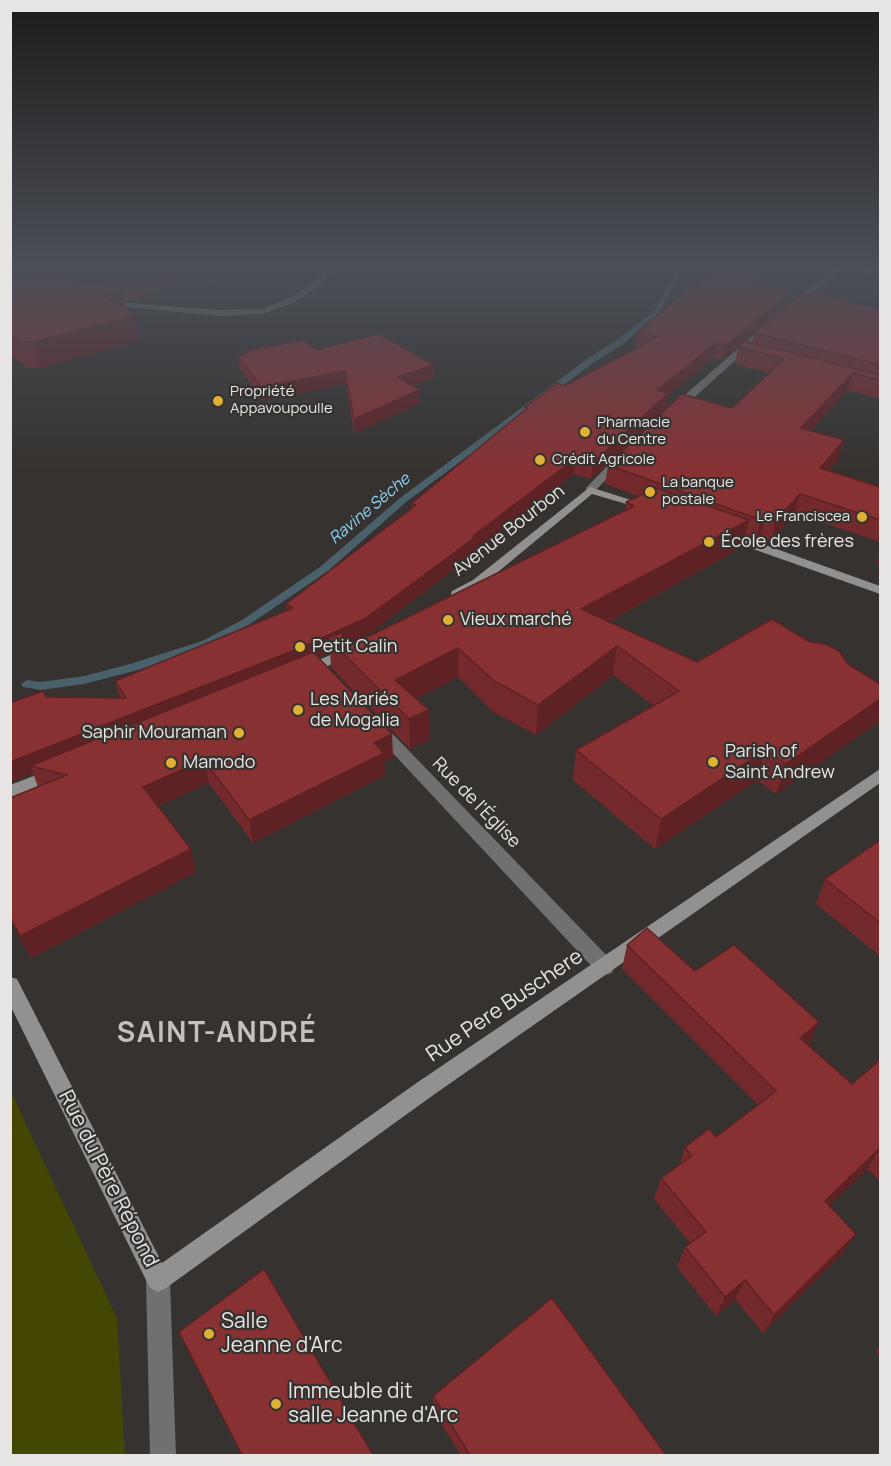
<!DOCTYPE html>
<html>
<head>
<meta charset="utf-8">
<style>
	body { margin:0 }
	#map { position:relative; width:891px; height:1466px; overflow:hidden; background:#35322f; font-family:Manrope,sans-serif }
	canvas { display:block }
	.frame { position:absolute; inset:0; border:12px solid #e7e6e4; pointer-events:none }
</style>
</head>
<body>
<div id="map">
<canvas width="891" height="1466"></canvas>
<div class="frame"></div>
</div>
<script>
const ctx = document.querySelector('canvas').getContext('2d');
ctx.lineJoin = 'round';
function fill(path, color) {
  ctx.fillStyle = color;
  ctx.fill(path, 'evenodd');
}
function toPath(rows) {
  const path = new Path2D();
  for (const r of rows) {
    path.moveTo(r[0], r[1]);
    for (let i = 2; i < r.length; i += 2) path.lineTo(r[i], r[i + 1]);
  }
  return path;
}
function stroke(path, color, width, dash) {
  ctx.strokeStyle = color;
  ctx.lineWidth = width;
  ctx.lineCap = dash ? 'butt' : 'round';
  ctx.setLineDash(dash || []);
  ctx.stroke(path);
}
function write(font, color, halo, rows, align = 'center') {
  ctx.font = font + ' Manrope,sans-serif';
  ctx.lineWidth = 4.5;
  ctx.setLineDash([]);
  ctx.textBaseline = 'middle';
  ctx.strokeStyle = halo;
  ctx.fillStyle = color;
  for (const [text, x, y, turn = 0] of rows) {
    ctx.save();
    ctx.translate(x, y);
    ctx.rotate((+turn || 0) * Math.PI / 180);
    ctx.textAlign = isNaN(turn) ? turn : align;
    if (halo) ctx.strokeText(text, 0, 0);
    ctx.fillText(text, 0, 0);
    ctx.restore();
  }
}
const green = toPath([
	[10,1090,117,1318,125,1455,11,1455]
]);
const stream = toPath([
	[678,267,684,267,659,313,623,344,596,361,406,502,328,571,250,624,210,645,138,670,84,684,41,690,23,687,21,684,27,680,41,682,84,676,130,664,202,641,242,620,320,567,400,498,590,357,617,340,654,311,678,267]
]);
const minor = toPath([
	[329,267,337,267,318,287,295,302,263,314,220,316,104,305,100,303,104,301,220,310,262,309,289,298,312,283,329,267],
	[847,267,880,271,880,275,851,269,847,267],
	[380,725,385,726,612,961,614,967,612,973,605,975,598,973,375,734,373,730,380,725],
	[158,1268,166,1272,170,1280,176,1456,150,1456,146,1280,150,1272,158,1268]
]);
const tertiary = toPath([
	[836,267,844,267,797,307,791,307,791,303,836,267],
	[765,325,772,327,678,412,670,412,670,408,765,325],
	[621,455,625,456,625,460,594,492,586,492,586,488,617,456,621,455]
]);
const secondary = toPath([
	[590,487,653,507,647,510,592,494,481,586,462,597,452,597,451,594,452,591,473,580,590,487],
	[726,531,880,586,880,594,722,538,722,532,726,531],
	[349,647,354,648,356,651,354,654,310,674,300,674,298,671,300,668,349,647],
	[55,768,61,770,63,774,61,778,10,798,10,785,55,768],
	[880,769,880,783,432,1096,166,1288,158,1292,150,1288,10,1005,10,977,17,979,162,1263,418,1082,880,769]
]);
const wall = toPath([
	[10,267,280,267,215,284,190,271,140,301,124,300,125,309,140,340,40,368,28,368,10,354],
	[513,267,542,267,525,272],
	[866,267,880,267,880,270],
	[880,309,880,399,848,390,810,431,838,459,829,470,880,487,880,542,795,513,771,541,760,537,756,540,745,536,742,547,608,622,697,662,808,641,828,645,776,794,757,780,655,849,573,780,576,750,654,706,613,675,536,735,492,711,458,677,416,699,429,710,430,739,410,749,331,667,330,652,318,657,393,757,384,761,385,775,253,843,209,783,158,806,196,872,31,958,10,919,10,798,38,787,33,773,10,782,10,703,46,697,120,698,115,681,287,611,286,604,411,509,411,504,525,410,525,407,638,347,636,347,638,333,647,326,647,323,752,343,754,333],
	[738,347,735,364,769,373,732,408,608,465,605,484,638,496,626,502,625,511,349,646,348,644,367,635,474,554,474,552,574,474,591,479,666,408,668,395,713,358,722,360],
	[316,350,434,365,434,378,412,385,420,403,354,433,346,384,263,400,240,369,238,356,245,354,245,351],
	[880,553,880,565,877,564],
	[880,840,880,956,816,904,825,879],
	[627,945,695,971,819,1022,808,1046,852,1084,880,1060,880,1181,867,1169,829,1205,842,1254,763,1333,735,1299,716,1316,677,1267,685,1247,690,1243,654,1199,661,1178,679,1166,685,1147,716,1137,758,1105,622,969],
	[880,1347,880,1356,876,1352],
	[433,1396,666,1455,461,1455,433,1411]
]);
const shadedWall = toPath([
	[153,267,189,267,190,271,140,301,135,277],
	[212,267,280,267,215,284],
	[525,267,542,267,525,272],
	[120,285,126,310,103,295],
	[790,292,787,305,722,360,725,346],
	[135,315,140,340,40,368,33,342],
	[716,343,713,358,668,395,666,408,591,479,593,463,657,390],
	[434,365,434,378,398,390,397,377],
	[345,371,346,384,263,400,261,387],
	[853,373,848,390,796,447,801,428],
	[420,390,420,403,354,433,354,419],
	[844,440,838,459,815,487,820,468],
	[576,458,574,474,474,552,474,554,367,635,338,648,328,638,330,652,302,665,30,766,33,773,12,782,10,779,10,762,473,536],
	[800,494,795,513,771,541,775,521],
	[765,518,760,537,756,540,761,520],
	[749,520,742,547,578,638,581,609],
	[617,646,613,675,536,735,538,705],
	[458,648,458,677,398,708,395,680],
	[880,699,880,721,776,794,786,764],
	[429,710,430,739,410,749,409,719],
	[392,734,393,757,384,761,385,775,253,843,249,820,374,743],
	[765,750,757,780,655,849,661,819],
	[204,760,209,783,150,809,143,787],
	[191,849,196,872,31,958,20,936],
	[819,1022,808,1046,800,1038],
	[880,1148,867,1169,813,1221,825,1201],
	[856,1234,842,1254,763,1333,774,1315],
	[745,1280,735,1299,716,1316,725,1297]
]);
const building = toPath([
	[13,267,153,267,135,277,15,268,13,267],
	[718,267,763,267,759,285,790,292,725,346,716,343,657,390,668,393,593,463,576,458,473,536,474,538,366,618,300,648,10,762,10,703,43,691,46,697,126,698,115,681,293,608,286,604,416,505,411,504,527,408,525,407,557,383,564,386,658,337,638,333,649,324,647,323,718,267],
	[10,275,120,285,103,295,135,315,33,342,20,342,10,334,10,275],
	[803,292,880,309,880,365,754,333,803,292],
	[379,334,434,365,397,377,420,390,354,419,345,371,261,387,238,356,247,354,245,351,304,340,316,350,379,334],
	[745,341,880,375,880,380,853,373,801,428,844,440,820,468,880,487,880,520,800,494,775,521,765,518,761,520,608,465,682,394,732,408,784,359,738,347,745,341],
	[656,488,749,520,581,609,697,662,772,619,808,641,828,645,839,651,848,664,880,684,880,699,786,764,765,750,661,819,576,750,679,691,617,646,538,705,494,681,458,648,395,680,429,710,409,719,328,638,341,633,349,646,634,506,626,502,656,488],
	[313,652,392,734,374,743,384,753,249,820,204,760,143,787,191,849,20,936,10,917,10,798,67,775,30,766,313,652],
	[880,840,880,923,825,879,880,840],
	[647,928,695,971,734,945,819,1022,800,1038,852,1084,880,1060,880,1148,825,1201,856,1234,774,1315,745,1280,725,1297,685,1247,706,1232,661,1178,692,1156,685,1147,709,1129,716,1137,776,1091,627,945,647,928],
	[264,1269,373,1455,242,1455,179,1332,264,1269],
	[552,1298,666,1455,470,1455,433,1396,552,1298]
]);
const markers = [
	[218,401,6,"#e0b034"],
	[585,432,6,"#e0b034"],
	[540,460,6,"#e0b034"],
	[650,492,6,"#e0b034"],
	[862,517,6,"#e0b034"],
	[709,542,6,"#e0b034"],
	[448,620,6,"#e0b034"],
	[300,647,6,"#e0b034"],
	[298,710,6,"#e0b034"],
	[239,733,6,"#e0b034"],
	[713,762,6,"#e0b034"],
	[171,763,6,"#e0b034"],
	[209,1334,6,"#e0b034"],
	[276,1404,6,"#e0b034"]
];
const farPoinames = [
	["Propriété",230,392],
	["Appavoupoulle",230,409],
	["Pharmacie",597,423],
	["du Centre",597,440],
	["Crédit Agricole",552,460],
	["La banque",662,483],
	["postale",662,500],
	["Le Franciscea",850,517,"right"]
];
const farWaternames = [
	["Ravine Sèche",370,509,-40]
];
const streetNames = [
	["Avenue Bourbon",509,531,-38],
	["Rue de l'Église",476,803,46]
];
const poiNames = [
	["École des frères",721,542],
	["Vieux marché",460,620],
	["Petit Calin",312,647],
	["Les Mariés",310,700],
	["de Mogalia",310,721],
	["Saphir Mouraman",227,733,"right"],
	["Parish of",725,752],
	["Saint Andrew",725,773],
	["Mamodo",183,763]
];
const nearStreetnames = [
	["Rue Pere Buschere",505,1006,-34],
	["Rue du Père Répond",108,1179,63]
];
const nearPoinames = [
	["Salle",221,1322],
	["Jeanne d'Arc",221,1346],
	["Immeuble dit",288,1392],
	["salle Jeanne d'Arc",288,1416]
];
const nearDistrictnames = [
	["SAINT-ANDRÉ",217,1034]
];
fill(green, '#434703');
fill(stream, '#4a606a');
fill(minor, '#71706e');
fill(tertiary, '#71706e');
fill(secondary, '#93918f');
fill(wall, '#742a2c');
fill(shadedWall, '#5e2224');
fill(building, '#873133');
stroke(building, '#5e2224', 1.5);
const sky = ctx.createLinearGradient(0, 0, 0, 472);
sky.addColorStop(0, '#1d1c1a');
sky.addColorStop(0.57, '#4b4f58');
sky.addColorStop(1, '#4b4f5800');
ctx.fillStyle = sky;
ctx.fillRect(0, 0, 891, 472);
for (const [x, y, r, color] of markers) {
  const dot = new Path2D();
  dot.arc(x, y, r, 0, 2 * Math.PI);
  ctx.fillStyle = color;
  ctx.fill(dot);
  stroke(dot, '#35322f', 2);
}
write('15px', '#e7e6e4', '#35322f', farPoinames, 'left');
write('italic 16px', '#8fd6fd', '#35322f', farWaternames);
write('18px', '#e7e6e4', '#35322f', streetNames);
write('18px', '#e7e6e4', '#35322f', poiNames, 'left');
write('21px', '#e7e6e4', '#35322f', nearStreetnames);
write('21px', '#e7e6e4', '#35322f', nearPoinames, 'left');
ctx.letterSpacing = '1.5px';
write('bold 28px', '#c4c1be', '#35322f', nearDistrictnames);
ctx.letterSpacing = '0px';
</script>
</body>
</html>
